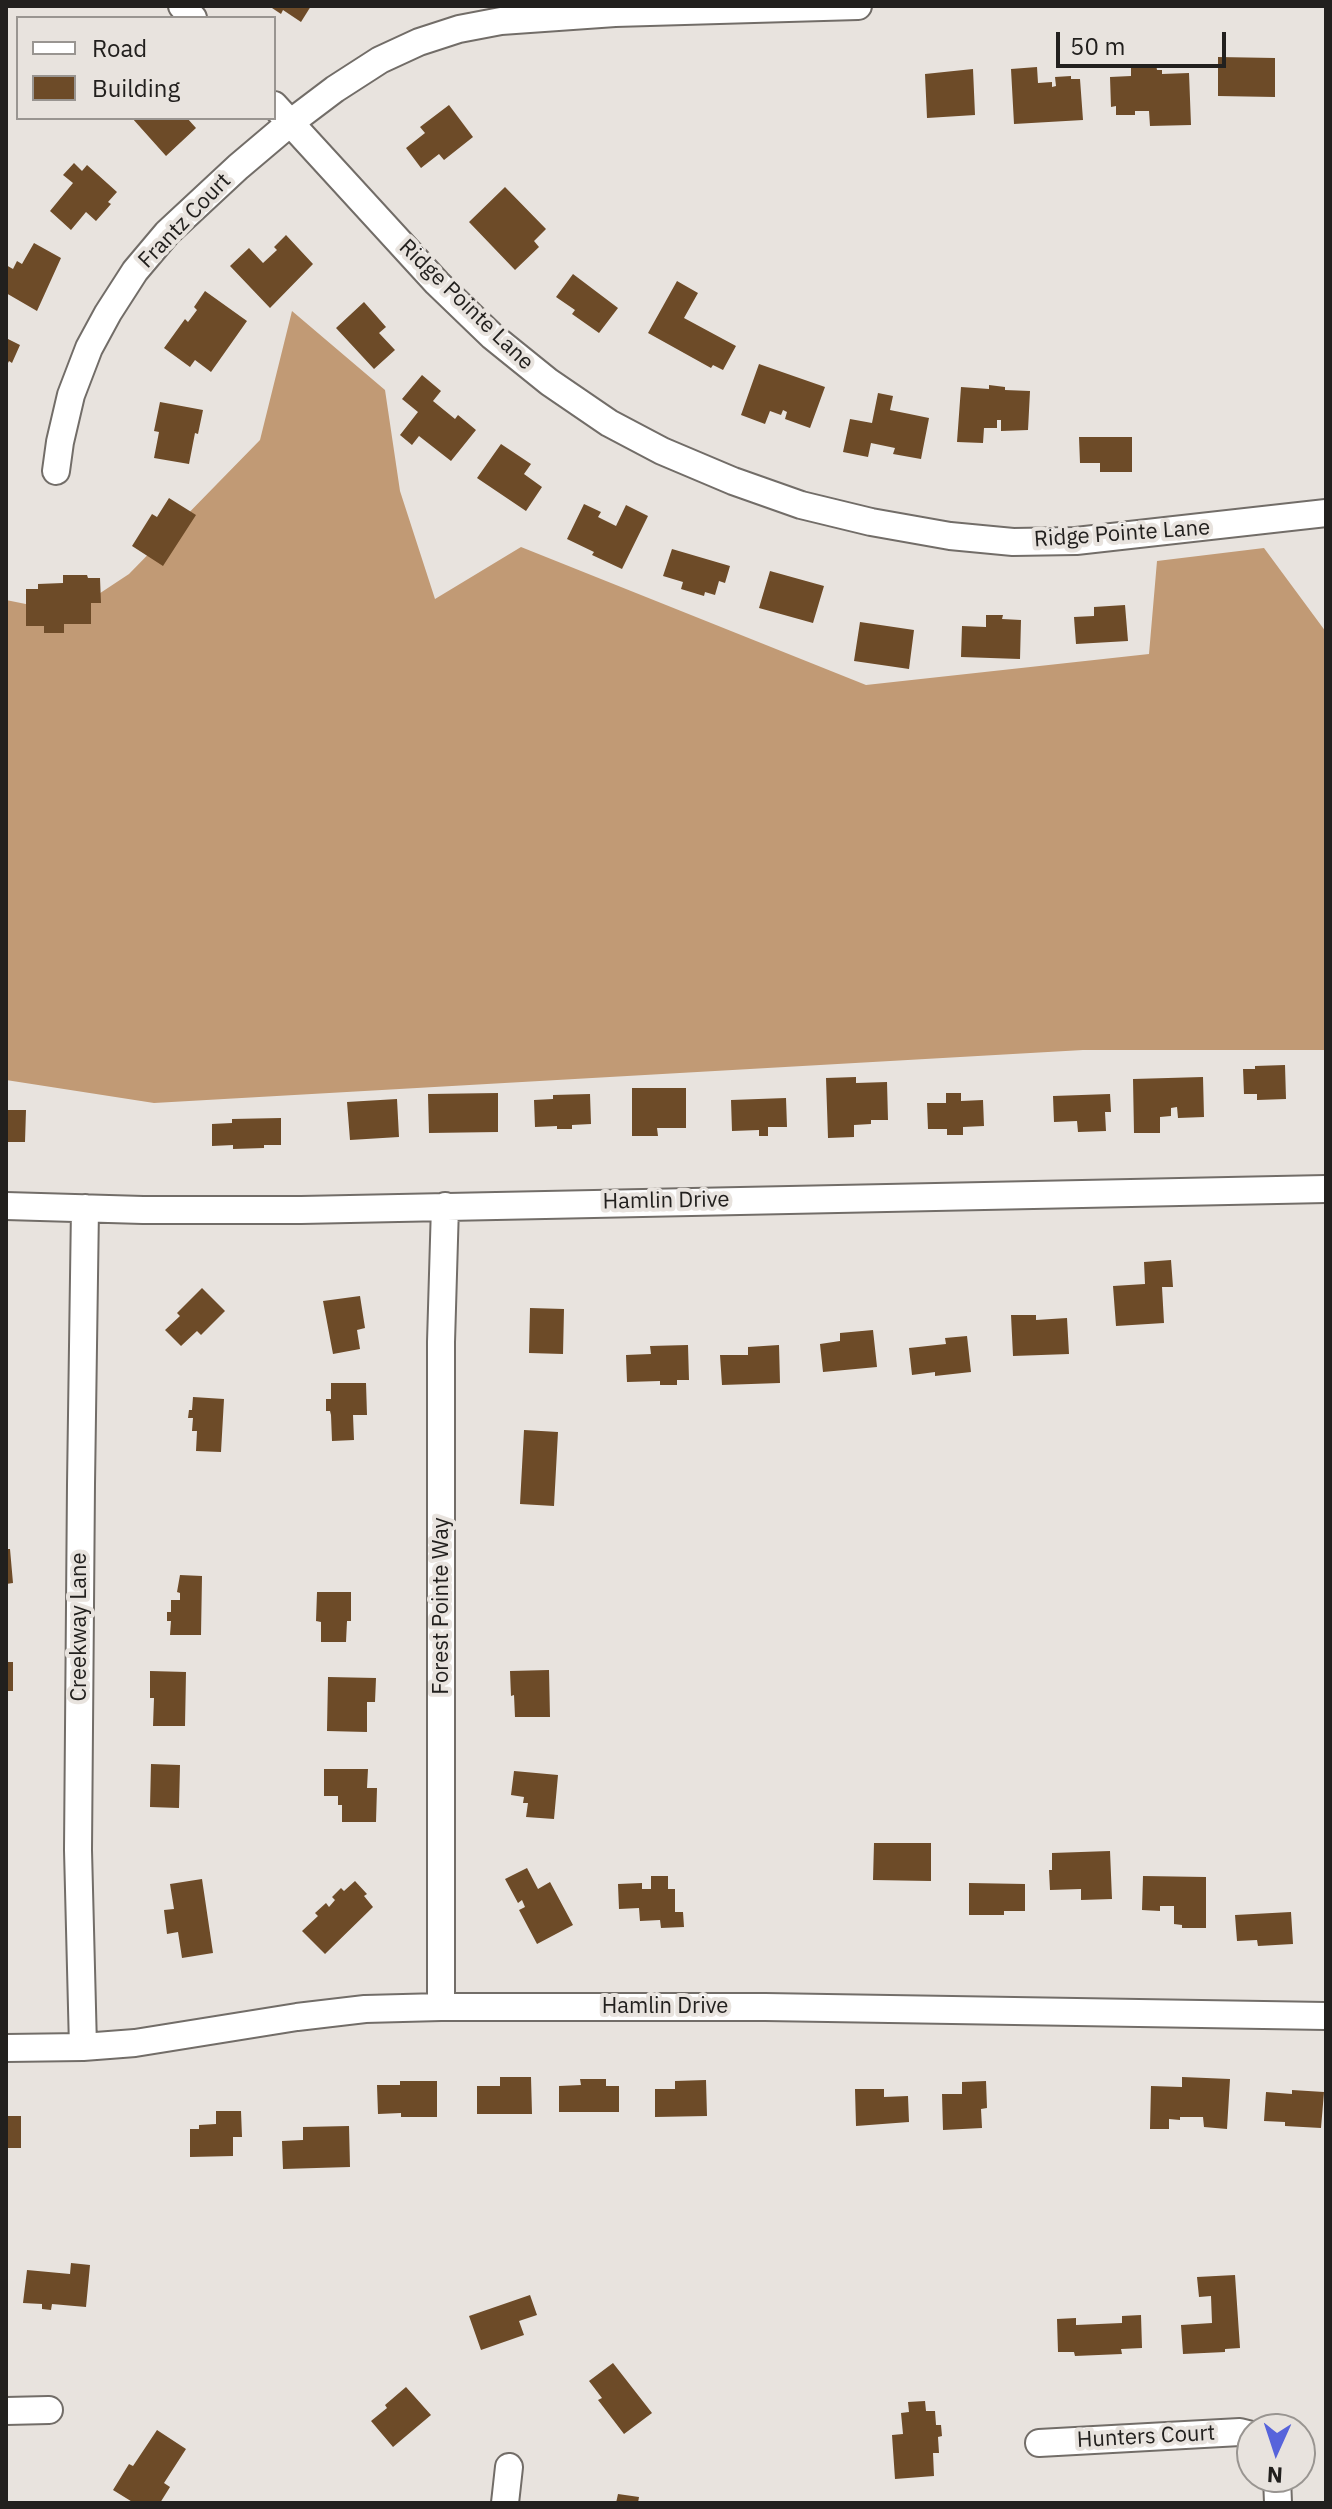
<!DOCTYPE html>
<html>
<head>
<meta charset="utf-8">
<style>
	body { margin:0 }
	#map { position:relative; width:1332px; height:2509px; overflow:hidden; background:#e8e3de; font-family:"IBM Plex Sans",sans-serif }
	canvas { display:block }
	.frame { position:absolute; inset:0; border:8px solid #22201e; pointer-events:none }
	.legend { position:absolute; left:16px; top:16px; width:260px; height:104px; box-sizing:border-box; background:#e8e3de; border:2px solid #999591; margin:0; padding:10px 14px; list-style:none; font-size:24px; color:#22201e }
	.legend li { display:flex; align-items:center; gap:16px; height:40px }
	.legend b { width:40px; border:2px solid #999591 }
	.north { position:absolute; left:1236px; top:2413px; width:80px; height:80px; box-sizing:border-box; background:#e8e3de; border:2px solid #999591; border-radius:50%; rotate:183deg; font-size:22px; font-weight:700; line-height:32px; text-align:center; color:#22201e }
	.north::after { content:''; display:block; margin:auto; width:28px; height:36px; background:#5764db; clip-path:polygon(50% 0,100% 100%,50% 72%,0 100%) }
	.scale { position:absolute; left:1056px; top:32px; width:170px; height:36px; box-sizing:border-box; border:4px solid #22201e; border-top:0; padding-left:10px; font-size:24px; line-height:28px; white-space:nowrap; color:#22201e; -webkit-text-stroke:6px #e8e3de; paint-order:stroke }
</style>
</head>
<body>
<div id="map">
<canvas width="1332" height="2509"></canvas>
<div class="frame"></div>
<ul class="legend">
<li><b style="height:10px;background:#fff"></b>Road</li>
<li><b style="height:22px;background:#6d4b28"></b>Building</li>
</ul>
<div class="north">N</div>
<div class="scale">50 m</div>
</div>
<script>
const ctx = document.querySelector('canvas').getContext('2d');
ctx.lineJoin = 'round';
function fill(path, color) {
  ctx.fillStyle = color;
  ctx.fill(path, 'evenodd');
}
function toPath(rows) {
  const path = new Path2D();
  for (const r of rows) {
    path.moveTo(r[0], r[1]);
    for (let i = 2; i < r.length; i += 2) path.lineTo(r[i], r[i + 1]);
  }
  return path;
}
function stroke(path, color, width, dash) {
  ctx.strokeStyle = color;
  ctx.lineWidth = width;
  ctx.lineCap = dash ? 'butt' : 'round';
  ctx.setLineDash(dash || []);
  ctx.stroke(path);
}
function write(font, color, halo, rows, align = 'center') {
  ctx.font = font + ' "IBM Plex Sans",sans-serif';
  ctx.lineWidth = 8;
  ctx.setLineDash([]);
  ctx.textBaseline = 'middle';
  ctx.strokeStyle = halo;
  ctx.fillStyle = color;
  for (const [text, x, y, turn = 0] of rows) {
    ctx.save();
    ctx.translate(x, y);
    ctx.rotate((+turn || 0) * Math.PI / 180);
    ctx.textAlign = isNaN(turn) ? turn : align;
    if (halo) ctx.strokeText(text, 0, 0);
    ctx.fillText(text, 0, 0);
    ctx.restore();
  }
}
const forest = toPath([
	[292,311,385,390,400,491,435,599,521,547,866,685,1149,654,1157,561,1264,548,1326,632,1326,1050,1083,1050,154,1103,6,1080,6,600,70,613,129,574,260,440]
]);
const building = toPath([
	[269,6,311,6,301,22,283,10,281,14],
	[1218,57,1275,58,1275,97,1218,96],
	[1156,64,1157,70,1162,70,1162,74,1189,73,1191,125,1150,126,1149,111,1135,111,1135,115,1116,115,1116,106,1111,107,1110,77,1131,76,1131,65],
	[1037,67,1038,83,1052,82,1052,87,1056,86,1055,77,1071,76,1071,79,1080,79,1083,120,1014,124,1011,69],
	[973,69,975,115,927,118,925,74],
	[449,105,473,137,444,160,439,154,421,168,406,148,425,133,420,127],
	[132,118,187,118,196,128,166,156],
	[74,163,82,171,87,165,117,192,108,202,111,204,96,221,86,212,71,230,50,211,73,183,63,175],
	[505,187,546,229,534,241,539,247,515,270,469,222],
	[286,235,313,264,270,308,230,266,249,248,263,263,277,250,274,247],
	[34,243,61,258,37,311,6,293,8,287,6,286,6,265,13,269,17,261,22,264],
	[573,274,618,308,599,333,572,314,575,310,556,297],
	[677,281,698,293,684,318,736,346,723,370,713,365,711,368,648,333],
	[205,291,247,321,211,372,195,360,190,367,164,348,185,319,188,322,197,310,194,307],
	[364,302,386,327,379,333,395,350,374,369,336,328],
	[6,338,20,345,12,363,9,361,6,367],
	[759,364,825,387,810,428,785,419,787,412,783,410,781,415,770,411,765,424,741,415],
	[422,375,441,391,433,401,455,419,458,415,476,430,451,461,419,436,412,445,400,435,418,412,402,399],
	[989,385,1005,387,1005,390,1030,391,1028,430,1001,431,1001,420,997,420,997,428,984,428,983,443,957,442,961,387,989,389],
	[878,393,893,396,890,410,929,418,921,459,893,454,895,448,871,443,868,457,843,452,850,419,872,423],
	[160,402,203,410,198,434,195,433,189,464,154,458,159,432,154,431],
	[1079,437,1132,437,1132,472,1100,472,1100,463,1080,463],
	[501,444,531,464,524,474,542,487,526,511,477,478],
	[169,498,196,515,163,566,132,546,152,514,157,517],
	[584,504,601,512,598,517,616,526,626,505,648,516,622,569,592,555,594,552,567,539],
	[672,549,730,566,725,583,719,581,715,595,705,592,704,596,681,589,683,582,663,576],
	[770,571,824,586,813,623,759,608],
	[63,575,87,575,88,578,100,578,101,603,91,603,91,624,64,624,64,633,44,633,44,626,26,626,26,589,38,589,38,584,63,583],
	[1125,605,1128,641,1076,644,1074,617,1094,616,1094,607],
	[986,615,1003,615,1002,619,1021,620,1020,659,961,657,962,626,986,627],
	[860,622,914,630,909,669,854,661],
	[1285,1065,1286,1099,1257,1100,1257,1094,1244,1094,1243,1069,1255,1069,1255,1066],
	[856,1077,856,1083,887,1082,888,1120,871,1120,871,1124,854,1125,854,1137,828,1138,826,1078],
	[1203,1077,1204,1117,1178,1118,1177,1107,1171,1108,1171,1116,1160,1117,1160,1133,1134,1133,1133,1079],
	[632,1088,686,1088,686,1128,657,1128,658,1136,632,1136],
	[498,1093,498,1132,429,1133,428,1094],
	[946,1093,961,1093,961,1101,983,1100,984,1126,963,1127,963,1135,947,1135,947,1129,928,1129,927,1103,946,1103],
	[590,1094,591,1124,572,1125,572,1129,557,1129,557,1126,535,1127,534,1100,553,1099,553,1095],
	[1110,1094,1111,1112,1105,1112,1106,1131,1078,1132,1077,1121,1054,1122,1053,1096],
	[786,1098,787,1127,768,1127,768,1136,759,1136,759,1130,732,1131,731,1100],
	[397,1099,399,1137,350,1140,347,1102],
	[6,1110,26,1110,25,1142,6,1142],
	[281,1118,281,1145,264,1145,264,1148,233,1149,233,1145,212,1146,212,1124,232,1123,232,1119],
	[1171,1260,1173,1287,1162,1287,1164,1323,1116,1326,1113,1286,1145,1284,1144,1262],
	[202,1288,225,1311,201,1335,197,1331,181,1346,165,1330,180,1316,177,1313],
	[360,1296,365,1328,357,1330,360,1349,333,1354,323,1301],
	[530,1308,564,1309,563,1354,529,1353],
	[1011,1315,1036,1315,1036,1320,1067,1318,1069,1354,1013,1356],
	[873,1330,877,1367,823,1372,820,1344,840,1341,840,1333],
	[967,1336,971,1372,935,1376,935,1372,912,1375,909,1348,946,1344,945,1338],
	[688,1345,689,1380,677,1380,677,1385,660,1385,660,1381,627,1382,626,1355,651,1354,650,1346],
	[779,1345,780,1383,722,1385,720,1355,748,1355,748,1347],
	[331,1383,366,1383,367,1415,353,1415,354,1440,332,1441,331,1415,330,1411,326,1411,326,1399,331,1399],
	[193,1397,224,1399,221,1452,196,1451,197,1431,192,1431,193,1418,188,1418,189,1410,192,1410],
	[524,1430,558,1432,554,1506,520,1504],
	[6,1549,10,1549,13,1583,6,1584],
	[180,1575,202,1576,201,1635,170,1635,171,1621,167,1621,167,1612,171,1612,171,1600,180,1600,180,1593,177,1592],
	[317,1592,351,1592,351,1621,347,1621,346,1642,321,1642,321,1622,316,1621],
	[6,1662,13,1662,13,1691,6,1691],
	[549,1670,550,1717,515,1717,514,1695,511,1696,510,1671],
	[150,1671,186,1672,185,1726,153,1726,154,1698,150,1698],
	[328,1677,376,1678,375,1702,367,1702,367,1732,327,1731],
	[151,1764,180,1765,179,1808,150,1807],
	[324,1769,368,1769,367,1788,377,1788,376,1822,342,1822,342,1805,338,1805,338,1796,324,1796],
	[514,1771,558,1775,554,1819,526,1817,528,1803,523,1803,524,1797,511,1795],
	[874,1843,931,1843,931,1881,873,1880],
	[1110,1851,1112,1899,1081,1900,1081,1889,1050,1890,1049,1870,1052,1870,1052,1853],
	[527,1868,538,1889,550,1882,573,1925,537,1944,519,1910,525,1907,522,1900,518,1903,505,1879],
	[651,1876,668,1876,668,1889,675,1889,675,1912,683,1912,684,1927,661,1928,660,1920,640,1921,639,1908,619,1909,618,1884,642,1883,642,1889,651,1889],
	[1143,1876,1206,1877,1206,1928,1182,1928,1182,1925,1174,1924,1174,1906,1160,1906,1160,1911,1142,1910],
	[202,1879,213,1953,182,1958,178,1932,167,1934,164,1910,174,1909,170,1884],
	[355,1881,367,1894,364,1896,373,1907,325,1954,302,1931,318,1916,315,1913,326,1903,329,1907,335,1900,332,1897,341,1888,344,1891],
	[969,1883,1025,1884,1025,1911,1004,1911,1004,1915,969,1915],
	[1291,1912,1293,1944,1258,1946,1257,1940,1237,1941,1235,1915],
	[500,2077,531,2077,532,2114,477,2114,477,2086,500,2086],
	[1182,2077,1230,2079,1227,2129,1204,2127,1203,2117,1180,2117,1180,2120,1169,2119,1169,2129,1150,2129,1151,2086,1182,2087],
	[580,2079,606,2079,606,2086,619,2086,619,2112,559,2112,559,2086,581,2085],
	[706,2080,707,2116,655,2117,655,2089,675,2089,675,2081],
	[400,2081,437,2081,437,2117,401,2117,401,2113,378,2114,377,2085,400,2085],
	[986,2081,987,2108,981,2109,982,2128,943,2130,942,2094,962,2094,962,2082],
	[855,2089,884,2089,884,2097,908,2096,909,2122,856,2126],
	[1292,2090,1324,2092,1321,2128,1285,2126,1285,2122,1264,2121,1266,2092,1292,2094],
	[216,2111,241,2111,242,2137,233,2137,233,2156,190,2157,190,2129,199,2129,199,2125,216,2124],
	[6,2116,21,2116,21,2148,6,2148],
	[349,2126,350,2167,283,2169,282,2141,303,2140,303,2127],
	[71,2263,90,2265,86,2307,52,2304,51,2310,42,2309,42,2304,23,2303,27,2270,70,2274],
	[1235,2275,1240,2348,1225,2349,1225,2352,1183,2354,1181,2325,1212,2323,1211,2296,1199,2297,1197,2277],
	[530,2295,537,2315,519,2321,524,2335,481,2350,469,2316],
	[1141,2315,1142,2348,1121,2349,1122,2354,1075,2356,1074,2352,1058,2352,1057,2319,1076,2318,1076,2325,1122,2323,1122,2316],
	[613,2363,652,2413,624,2434,598,2400,602,2398,589,2381],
	[406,2387,431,2415,393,2447,371,2421,387,2408,385,2405],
	[925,2401,926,2411,935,2411,936,2425,941,2425,942,2436,938,2437,939,2453,933,2453,934,2476,895,2479,892,2435,903,2434,901,2413,909,2412,908,2402],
	[157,2430,186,2449,164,2483,170,2487,160,2503,134,2503,113,2490,129,2464,133,2466],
	[618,2494,639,2497,638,2503,616,2503]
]);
const minor = toPath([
	[182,6,193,18],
	[274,105,437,283,492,336,549,382,609,423,662,451,733,481,801,505,871,522,950,536,1013,542,1076,541,1326,513],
	[56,471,60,442,71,395,89,348,108,313,135,271,167,233,238,167,290,123,335,89,380,60,419,42,459,29,501,21,615,13,858,6],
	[6,1206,143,1210,301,1210,1326,1189],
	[441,2007,441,1342,445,1206],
	[83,2047,78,1850,81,1484,85,1208],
	[6,2048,83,2047,135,2043,297,2017,365,2009,441,2007,765,2007,1326,2016],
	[6,2411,49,2410],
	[1039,2443,1240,2432,1252,2435],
	[1277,2477,1278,2503],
	[505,2503,509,2467]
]);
const streetNames = [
	["Frantz Court",185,221,-46],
	["Ridge Pointe Lane",466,305,44],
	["Ridge Pointe Lane",1122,534,-4],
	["Hamlin Drive",666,1201,-1],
	["Forest Pointe Way",442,1606,-90],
	["Creekway Lane",80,1627,-90],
	["Hamlin Drive",665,2007],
	["Hunters Court",1146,2437,-3]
];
fill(forest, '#c19a75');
fill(building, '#6d4b28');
stroke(minor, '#726d68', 30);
stroke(minor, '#fff', 26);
write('22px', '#22201e', '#e8e3de', streetNames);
</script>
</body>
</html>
